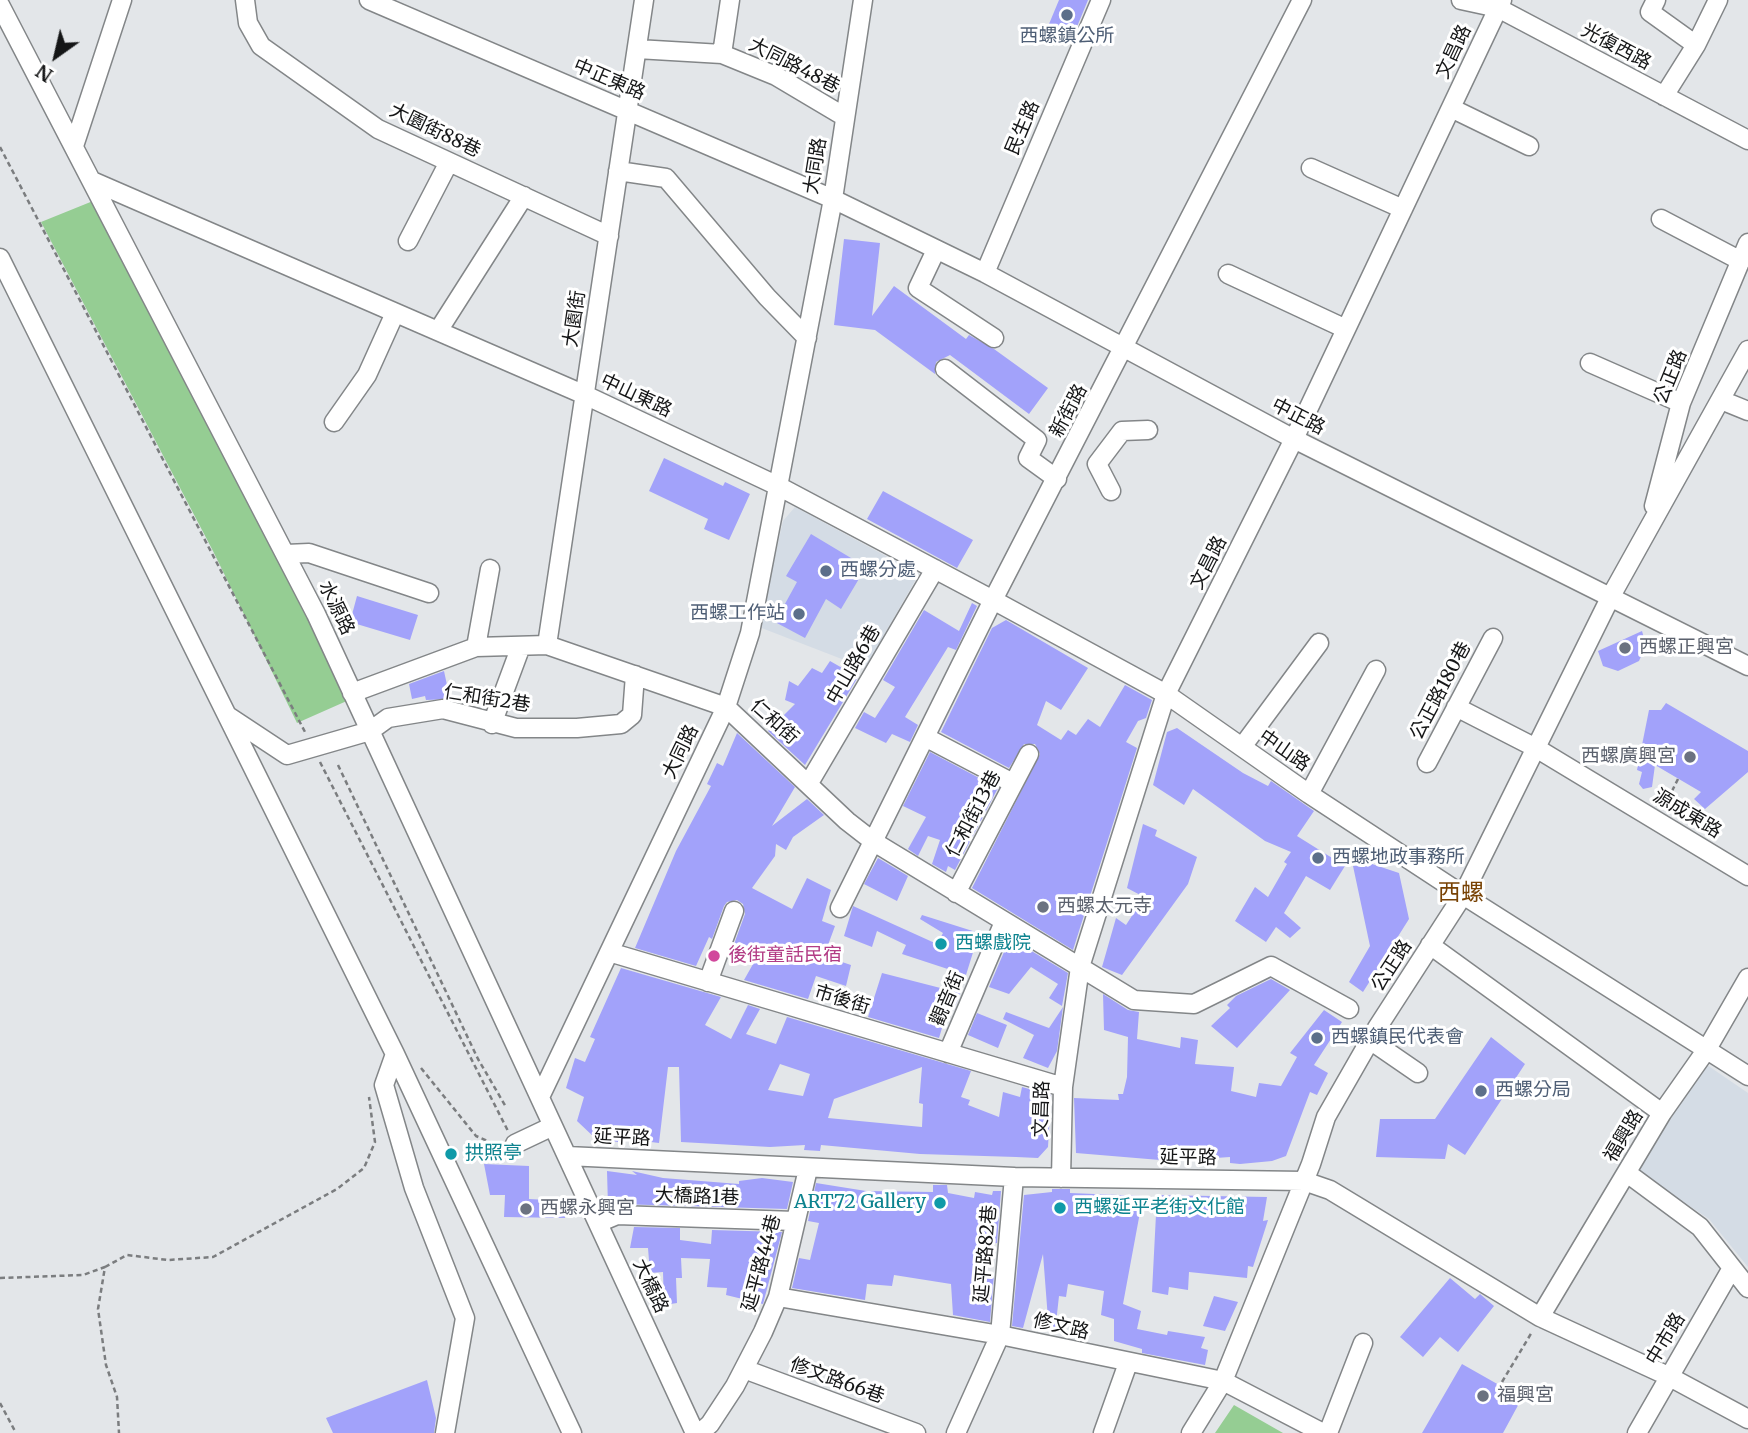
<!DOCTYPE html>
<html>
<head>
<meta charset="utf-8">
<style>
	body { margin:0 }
	#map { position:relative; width:1748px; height:1433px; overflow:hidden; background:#e3e6e9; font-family:Merriweather,serif }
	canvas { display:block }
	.north { position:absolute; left:21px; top:21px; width:70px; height:70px; -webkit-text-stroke:5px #fff; paint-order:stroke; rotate:214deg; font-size:19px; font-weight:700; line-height:28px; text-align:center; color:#151617 }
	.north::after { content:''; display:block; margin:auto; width:24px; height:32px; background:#151617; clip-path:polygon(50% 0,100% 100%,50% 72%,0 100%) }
</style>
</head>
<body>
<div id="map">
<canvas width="1748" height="1433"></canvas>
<div class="north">N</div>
</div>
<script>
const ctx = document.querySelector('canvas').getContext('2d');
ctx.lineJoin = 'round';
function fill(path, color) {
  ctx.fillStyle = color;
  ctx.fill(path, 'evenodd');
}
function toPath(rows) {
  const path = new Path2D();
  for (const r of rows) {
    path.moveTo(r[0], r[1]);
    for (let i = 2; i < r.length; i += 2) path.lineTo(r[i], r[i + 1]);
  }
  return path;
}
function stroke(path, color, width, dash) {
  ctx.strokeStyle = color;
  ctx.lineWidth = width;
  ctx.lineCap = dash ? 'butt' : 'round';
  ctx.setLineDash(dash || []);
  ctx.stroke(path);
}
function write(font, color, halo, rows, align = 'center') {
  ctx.font = font + ' Merriweather,"Noto Sans TC",serif';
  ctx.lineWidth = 6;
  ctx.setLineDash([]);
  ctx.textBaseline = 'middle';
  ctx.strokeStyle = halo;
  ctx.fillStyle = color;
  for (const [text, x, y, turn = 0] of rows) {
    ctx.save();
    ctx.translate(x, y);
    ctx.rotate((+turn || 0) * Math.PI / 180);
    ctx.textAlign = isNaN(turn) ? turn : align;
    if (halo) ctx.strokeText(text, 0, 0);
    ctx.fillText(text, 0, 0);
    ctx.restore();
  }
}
const built = toPath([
	[795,507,919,574,865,668,759,627,783,521],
	[1707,1065,1748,1093,1748,1267,1709,1219,1636,1170]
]);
const green = toPath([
	[93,201,273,549,349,700,297,723,213,551,41,222],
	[1234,1405,1283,1433,1215,1433]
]);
const building = toPath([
	[1059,0,1088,0,1074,34,1049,24],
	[844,239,880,243,872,316,894,286,966,339,969,335,994,349,1048,388,1029,414,950,355,936,362,935,374,875,330,834,325],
	[664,458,723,486,725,482,750,494,729,540,704,529,708,519,649,491],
	[883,491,973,540,957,568,867,519],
	[811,534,866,567,841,609,826,599,805,638,775,622,797,582,786,576],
	[357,596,418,615,410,640,350,622],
	[972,603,977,606,956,650,948,647,905,717,918,725,910,742,892,734,886,743,855,728,864,712,875,718,895,687,883,680,924,610,959,631],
	[1006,620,1088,668,1061,710,1046,701,1037,725,1061,740,1068,730,1076,735,1088,719,1100,727,1125,685,1152,700,1146,718,1138,721,1126,742,1137,748,1073,950,972,888,1040,754,1035,744,1024,744,1009,768,941,732,992,628],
	[1642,631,1646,645,1639,661,1618,671,1603,666,1598,651],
	[830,661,858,677,805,765,768,731,795,704,785,700,789,681,798,686,812,668,822,673],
	[444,671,450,699,426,700,425,696,412,699,409,684],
	[1666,703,1748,751,1748,772,1705,809,1694,799,1701,792,1655,765,1652,787,1643,789,1639,784,1642,772,1637,770,1649,710,1661,710],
	[1177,728,1243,773,1268,786,1271,781,1314,811,1297,836,1345,866,1330,890,1306,876,1284,913,1301,928,1290,938,1276,927,1266,942,1235,921,1255,887,1268,897,1287,864,1284,862,1291,852,1265,841,1193,789,1184,805,1153,785,1167,732],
	[737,733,795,787,772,826,807,799,824,815,793,837,786,850,776,844,775,856,752,888,792,909,807,878,831,890,822,921,835,926,824,956,851,965,846,986,816,976,808,999,744,980,757,957,733,947,745,914,743,904,737,900,727,902,724,906,712,939,709,937,696,966,635,948,676,851,711,786,707,784,717,763,723,766],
	[930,752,998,788,955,870,948,866,946,872,932,864,940,840,928,836,918,856,908,849,926,817,903,806],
	[1143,824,1157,830,1155,836,1197,857,1188,884,1122,975,1102,967,1116,918,1126,925,1144,897,1127,888],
	[878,858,908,876,897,901,864,884],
	[1372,864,1399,873,1409,919,1363,992,1349,982,1370,946,1353,866],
	[853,906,937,944,943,933,920,919,922,915,979,933,966,975,902,954,906,945,877,931,872,947,844,936],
	[1010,938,1068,973,1062,1006,1049,998,1058,984,1031,967,1009,994,989,987],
	[621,968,721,997,705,1025,731,1039,748,1005,760,1009,746,1034,776,1044,787,1017,971,1071,961,1097,970,1100,968,1105,999,1117,1003,1092,1020,1097,1022,1087,1051,1095,1048,1147,1038,1158,1016,1157,920,1154,821,1145,820,1151,804,1150,805,1145,770,1147,681,1142,679,1067,668,1067,659,1143,619,1138,618,1142,595,1138,577,1121,584,1097,566,1088,575,1058,585,1062,595,1039,590,1037],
	[780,1064,810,1074,803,1096,768,1090],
	[922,1067,919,1103,923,1104,922,1127,828,1118,834,1099],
	[882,973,960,993,954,1009,948,1008,939,1038,868,1017],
	[1271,979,1290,990,1237,1048,1211,1026,1230,1008,1227,1005,1236,996],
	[1103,994,1128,1010,1139,1012,1137,1039,1180,1048,1181,1037,1198,1040,1195,1064,1234,1067,1231,1091,1256,1097,1259,1083,1281,1086,1297,1057,1290,1053,1324,1010,1342,1022,1314,1065,1328,1073,1317,1095,1310,1092,1286,1156,1272,1161,1240,1164,1230,1163,1230,1157,1172,1161,1076,1153,1074,1098,1119,1100,1118,1094,1123,1094,1127,1077,1128,1037,1104,1030],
	[1063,1007,1057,1051,1048,1068,1023,1058,1034,1035,1003,1019,1006,1012,1049,1028],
	[977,1013,1007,1025,998,1048,968,1035],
	[1491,1037,1525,1064,1465,1155,1448,1144,1445,1159,1376,1157,1380,1119,1435,1119],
	[484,1164,529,1166,529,1199,566,1201,565,1218,504,1217,505,1195,490,1195],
	[607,1171,637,1175,632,1171,663,1178,739,1184,739,1181,762,1178,793,1182,787,1209,617,1204,608,1206],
	[816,1183,866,1191,933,1192,933,1185,947,1185,948,1193,974,1198,975,1192,992,1195,993,1191,1001,1191,997,1243,982,1244,978,1272,994,1274,990,1322,953,1315,951,1284,894,1275,892,1286,867,1284,865,1300,792,1288,799,1258,810,1260,819,1223,808,1221],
	[1052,1189,1070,1189,1070,1193,1143,1196,1123,1304,1141,1311,1137,1329,1167,1335,1168,1331,1205,1337,1201,1348,1208,1350,1205,1365,1142,1353,1142,1349,1114,1341,1114,1319,1101,1315,1104,1291,1068,1284,1066,1297,1059,1296,1055,1332,1049,1332,1043,1254,1023,1328,1012,1326,1024,1195,1052,1192],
	[1157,1195,1267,1197,1263,1221,1268,1220,1253,1267,1248,1266,1247,1278,1189,1272,1188,1290,1169,1287,1168,1295,1152,1292],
	[634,1227,680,1228,680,1240,711,1244,712,1230,782,1232,763,1304,726,1295,727,1288,707,1287,710,1259,681,1258,682,1278,676,1278,677,1303,664,1305,663,1272,650,1273,648,1248,630,1248],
	[1450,1278,1475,1299,1480,1294,1494,1306,1458,1352,1440,1337,1423,1357,1400,1337],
	[1214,1296,1238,1302,1225,1331,1203,1326],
	[1462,1364,1522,1398,1503,1433,1422,1433],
	[427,1380,436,1418,434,1433,333,1433,326,1418]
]);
const path = toPath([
	[0,147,305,732],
	[320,762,508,1131],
	[338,765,478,1059,506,1107],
	[1672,791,1678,779],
	[421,1068,476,1136,499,1146],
	[105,1267,127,1255,168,1260,213,1257,337,1189,364,1168,375,1142,369,1097],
	[0,1278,83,1275,105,1267,98,1309,106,1365,117,1397,119,1433],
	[1502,1382,1532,1332],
	[0,1403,16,1433]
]);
const minor = toPath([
	[245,0,248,23,261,46,378,129,609,236],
	[369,0,833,199,985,273,1294,439,1748,666],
	[1461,0,1498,8,1748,140],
	[1656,0,1650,12,1696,45],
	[0,5,316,614,695,1433],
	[637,49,722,54,776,76,845,117],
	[722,54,730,0],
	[1664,96,1696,45,1718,0],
	[1451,108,1529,146],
	[74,146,122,0],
	[1311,168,1403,209],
	[618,171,666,178,767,297,807,338],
	[92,181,585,395,780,487,993,600,1166,694,1309,794,1463,895,1748,1076],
	[1661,219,1741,261],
	[408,241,449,162],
	[936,250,918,288,994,338],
	[0,258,395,1054,572,1433],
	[985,273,1101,0],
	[1228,274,1346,329],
	[438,331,524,196],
	[1590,363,1681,403],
	[945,369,1037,440,1028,458,1057,479],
	[1721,400,1748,411],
	[334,422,367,375,395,313],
	[1111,491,1097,464,1122,431,1148,430],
	[1654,506,1681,403,1748,243],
	[286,554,309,553,429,593],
	[547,645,644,0],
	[476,647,490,569],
	[352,693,476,647,547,645,726,707,847,821,874,842,1134,1000,1194,1004,1271,966,1349,1009],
	[1456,707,1536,748,1748,876],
	[228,716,287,755,370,731,388,718,443,709,516,728,577,728,621,724,632,715,635,675],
	[492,724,521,646],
	[925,737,1009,781],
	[1242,747,1319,643],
	[1427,763,1493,638],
	[809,783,935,569],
	[1309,794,1376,670],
	[956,893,1029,754],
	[840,908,993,600,1302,0],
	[1430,945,1662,1113],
	[609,952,1063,1087],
	[708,982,734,911],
	[1370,1040,1418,1073],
	[948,1053,1004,922],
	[395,1054,384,1085,414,1188,465,1318,445,1433],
	[540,1097,726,707,750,633,833,199,863,0],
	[515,1144,553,1126],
	[567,1156,1014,1177,1304,1181,1330,1190,1540,1317,1668,1376,1748,1419],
	[1627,1173,1700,1227,1748,1288],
	[1061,1178,1063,1087,1080,967,1166,694,1294,439,1502,0],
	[598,1223,617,1215,795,1221],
	[778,1297,1000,1335,1223,1381,1323,1433],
	[1540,1317,1662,1113,1707,1049,1748,978],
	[744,1369,916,1433],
	[700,1433,710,1424,735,1386,763,1332,778,1297,808,1169],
	[956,1433,1000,1335,1014,1177],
	[1103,1433,1128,1363],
	[1191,1433,1223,1381,1311,1164,1326,1117,1377,1028,1463,895,1611,596,1748,350],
	[1328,1433,1363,1343],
	[1637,1433,1732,1268]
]);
const markers = [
	[1067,15,7,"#5c6f8a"],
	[826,571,7,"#5c6f8a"],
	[799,614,7,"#5c6f8a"],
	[1625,648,7,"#6b7280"],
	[1690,757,7,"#6b7280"],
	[1318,858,7,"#5c6f8a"],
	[1043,907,7,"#6b7280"],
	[941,944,7,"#0f9aa8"],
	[714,956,7,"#d1479c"],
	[1317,1038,7,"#5c6f8a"],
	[1481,1091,7,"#5c6f8a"],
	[451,1154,7,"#0f9aa8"],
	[940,1203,7,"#0f9aa8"],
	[1060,1208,7,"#0f9aa8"],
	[526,1209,7,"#6b7280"],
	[1483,1396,7,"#6b7280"]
];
const serviceNames = [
	["西螺鎮公所",1067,37,"center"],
	["西螺分處",840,571],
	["西螺工作站",785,614,"right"],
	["西螺地政事務所",1332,858],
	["西螺鎮民代表會",1331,1038],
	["西螺分局",1495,1091]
];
const streetNames = [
	["光復西路",1616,47,28],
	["文昌路",1454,52,-65],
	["大同路48巷",794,66,27],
	["中正東路",609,80,23],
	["民生路",1023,128,-67],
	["大園街88巷",435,131,26],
	["大同路",816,166,-81],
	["大園街",575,319,-82],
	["公正路",1671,377,-68],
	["中山東路",636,396,25],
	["新街路",1069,411,-62],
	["中正路",1298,417,27],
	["文昌路",1209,563,-63],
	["水源路",336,608,64],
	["中山路6巷",854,665,-60],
	["公正路180巷",1441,691,-62],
	["仁和街2巷",487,699,9],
	["仁和街",774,722,42],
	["中山路",1284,751,35],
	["大同路",681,752,-64],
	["仁和街13巷",974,814,-62],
	["源成東路",1687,814,31],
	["公正路",1392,966,-57],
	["觀音街",948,999,-67],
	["市後街",842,1000,17],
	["文昌路",1042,1109,-88],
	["福興路",1624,1136,-59],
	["延平路",622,1138,3],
	["延平路",1188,1158,1],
	["大橋路1巷",697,1197,2],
	["延平路82巷",986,1254,-85],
	["延平路44巷",762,1263,-75],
	["大橋路",650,1286,65],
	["修文路",1061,1327,13],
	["中市路",1666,1339,-59],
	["修文路66巷",837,1381,20]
];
const worshipNames = [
	["西螺正興宮",1639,648],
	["西螺廣興宮",1676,757,"right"],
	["西螺太元寺",1057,907],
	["西螺永興宮",540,1209],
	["福興宮",1497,1396]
];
const cultureNames = [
	["西螺戲院",955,944],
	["拱照亭",465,1154],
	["ART72 Gallery",926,1203,"right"],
	["西螺延平老街文化館",1074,1208]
];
const hotelNames = [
	["後街童話民宿",728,956]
];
const quarterNames = [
	["西螺",1461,893]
];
fill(built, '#d4dce5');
fill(green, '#95cd93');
fill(building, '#a2a2fa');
stroke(minor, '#838688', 21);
stroke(path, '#7b7d7f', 2.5, [5, 3.5]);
stroke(minor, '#fff', 18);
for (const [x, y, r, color] of markers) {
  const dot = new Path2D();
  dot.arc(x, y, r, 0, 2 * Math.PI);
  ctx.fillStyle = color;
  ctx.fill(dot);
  stroke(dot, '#fff', 2.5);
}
write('19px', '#4e5e75', '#fff', serviceNames, 'left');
write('19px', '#151617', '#fff', streetNames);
write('19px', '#5b616d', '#fff', worshipNames, 'left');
write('19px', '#0d838f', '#fff', cultureNames, 'left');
write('19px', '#b23c85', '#fff', hotelNames, 'left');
write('23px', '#784204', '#fff', quarterNames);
</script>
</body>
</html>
